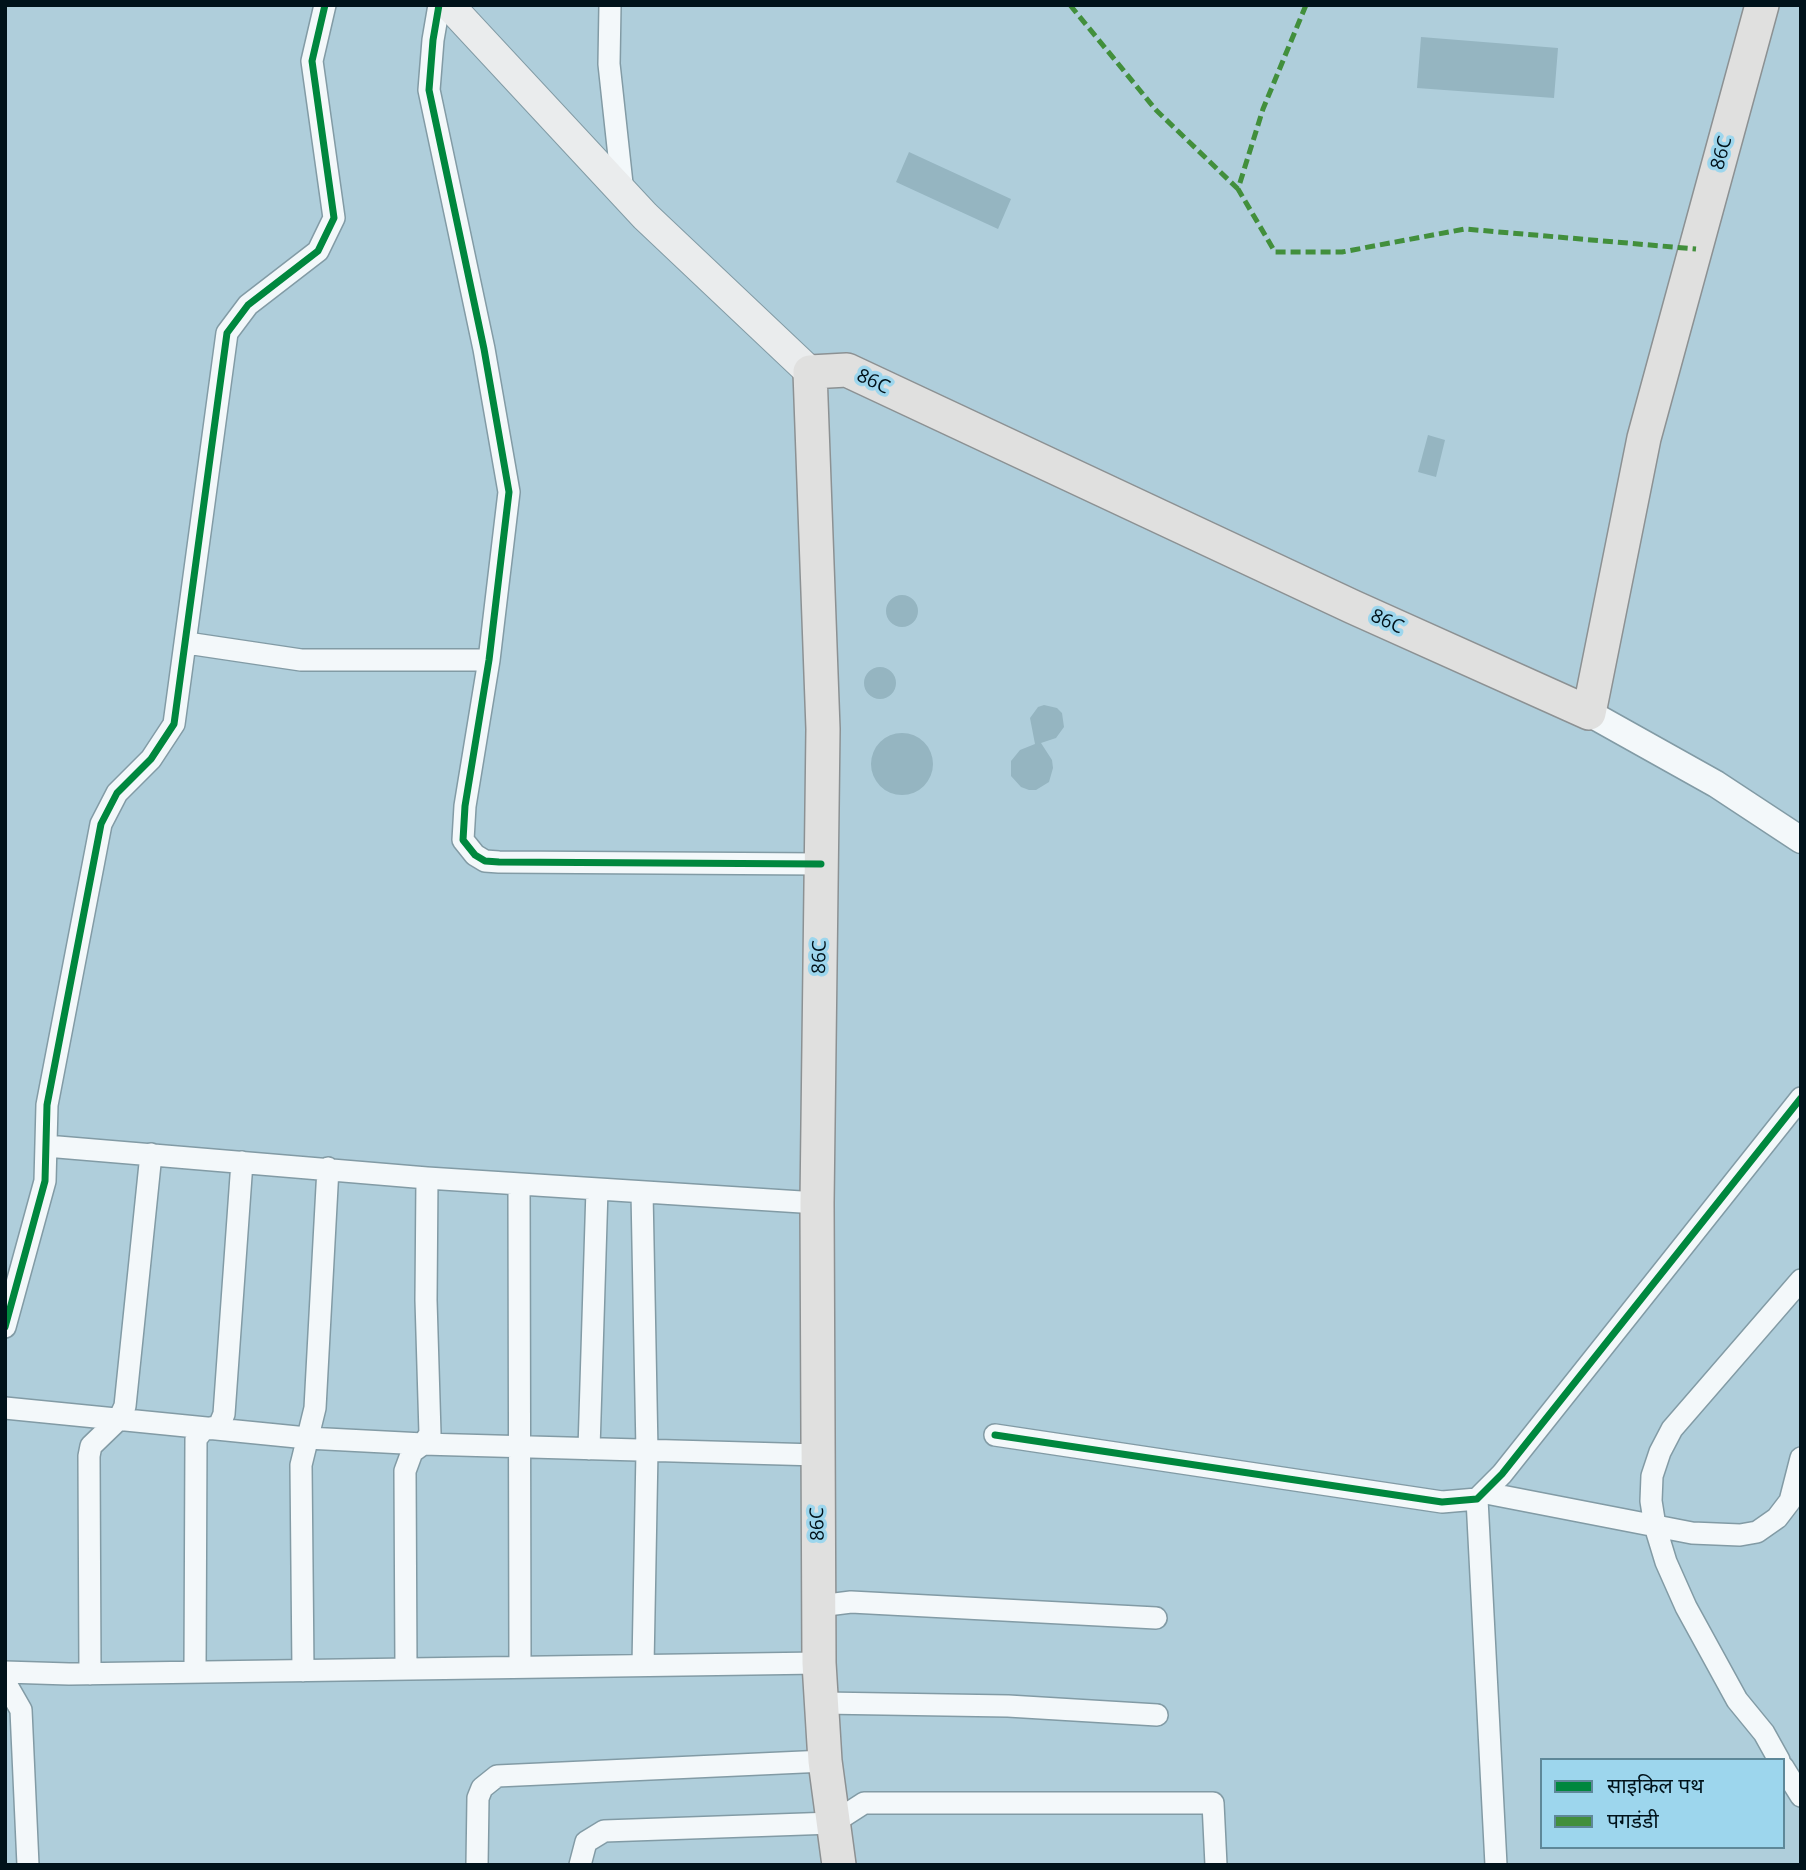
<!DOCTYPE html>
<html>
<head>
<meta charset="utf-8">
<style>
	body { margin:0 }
	#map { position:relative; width:1806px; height:1870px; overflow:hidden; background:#afcedb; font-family:"Open Sans","Noto Sans Devanagari",sans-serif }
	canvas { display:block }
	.frame { position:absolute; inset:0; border:7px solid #00121a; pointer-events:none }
	.legend { position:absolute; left:1540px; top:1758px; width:245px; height:91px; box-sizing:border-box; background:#9dd6ed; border:2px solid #5e8899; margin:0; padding:9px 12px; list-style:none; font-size:21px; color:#00121a }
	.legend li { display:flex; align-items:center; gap:14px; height:35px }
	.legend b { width:35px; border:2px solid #5e8899 }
</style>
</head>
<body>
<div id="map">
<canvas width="1806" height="1870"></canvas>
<div class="frame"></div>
<ul class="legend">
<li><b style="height:9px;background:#00873e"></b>साइकिल पथ</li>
<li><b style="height:9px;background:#428f3c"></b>पगडंडी</li>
</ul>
</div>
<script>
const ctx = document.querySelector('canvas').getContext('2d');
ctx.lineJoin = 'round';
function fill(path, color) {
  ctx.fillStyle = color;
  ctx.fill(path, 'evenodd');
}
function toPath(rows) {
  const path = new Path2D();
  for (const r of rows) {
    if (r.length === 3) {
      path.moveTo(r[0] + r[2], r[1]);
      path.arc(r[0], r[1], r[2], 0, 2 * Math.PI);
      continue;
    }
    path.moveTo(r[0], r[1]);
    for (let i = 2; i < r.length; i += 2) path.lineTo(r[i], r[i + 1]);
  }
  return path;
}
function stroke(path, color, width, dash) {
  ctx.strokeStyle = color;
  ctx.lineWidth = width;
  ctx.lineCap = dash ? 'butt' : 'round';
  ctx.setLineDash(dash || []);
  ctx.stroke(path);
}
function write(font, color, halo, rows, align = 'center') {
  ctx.font = font + ' "Open Sans",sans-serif';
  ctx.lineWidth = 7;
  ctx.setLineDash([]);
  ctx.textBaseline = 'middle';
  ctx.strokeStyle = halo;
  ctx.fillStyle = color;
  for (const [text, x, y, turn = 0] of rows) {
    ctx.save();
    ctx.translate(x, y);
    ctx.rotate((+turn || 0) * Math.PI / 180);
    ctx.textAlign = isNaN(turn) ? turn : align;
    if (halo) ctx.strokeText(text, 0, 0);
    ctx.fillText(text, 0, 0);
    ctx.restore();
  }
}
const building = toPath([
	[1421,37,1558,48,1554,98,1417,88],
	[909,152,1011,199,998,229,896,182],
	[1428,435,1445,440,1436,477,1418,472],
	[902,611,16],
	[880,683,16],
	[1044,705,1057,708,1062,713,1064,727,1056,738,1041,743,1052,760,1053,768,1049,782,1036,790,1029,790,1021,787,1011,776,1011,761,1020,750,1035,744,1030,718,1038,707],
	[902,764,31]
]);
const minor = toPath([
	[439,5,433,40,429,90,484,349,509,492,489,660,465,806,463,840,475,855,485,861,499,862,821,864],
	[610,5,609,64,623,193],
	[187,643,301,660,489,660],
	[46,1146,427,1178,817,1203],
	[519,1184,520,1667],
	[642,1192,647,1451,643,1665],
	[5,1327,45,1181,47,1105,101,824,117,793,151,759,174,724,227,333,248,305,318,251,334,218,312,61,325,5],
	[5,1408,307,1438,423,1444,818,1455],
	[995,1435,1442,1502,1477,1499,1502,1474,1801,1098],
	[589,1449,597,1189],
	[1486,1493,1692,1533,1740,1535,1757,1532,1777,1518,1790,1501,1801,1458],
	[1477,1499,1496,1865],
	[819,1606,851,1602,1156,1618],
	[406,1669,405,1471,412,1452,423,1444,430,1434,426,1300,427,1178],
	[303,1671,301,1465,315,1408,328,1168],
	[5,1672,69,1674,819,1663],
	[195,1672,196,1439,203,1430,219,1426,224,1414,242,1162],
	[90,1674,89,1456,91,1446,119,1419,125,1406,151,1154],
	[5,1682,21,1710,28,1865],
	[823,1703,1008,1706,1157,1715],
	[1779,1760,1764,1733,1737,1700,1686,1607,1666,1562,1655,1526,1651,1501,1652,1476,1660,1452,1672,1429,1801,1280],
	[1783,1767,1801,1796],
	[477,1865,478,1798,482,1788,497,1776,825,1761],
	[580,1865,586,1842,604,1831,833,1823,864,1803,1213,1803,1216,1865]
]);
const tertiary = toPath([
	[1589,713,1716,784,1801,840]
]);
const secondary = toPath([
	[449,5,645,216,810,372]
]);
const primary = toPath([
	[839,1865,825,1761,819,1663,817,1203,823,729,810,372,847,370,1353,607,1589,713,1644,438,1762,5]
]);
const quiet = toPath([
	[1070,5,1156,110,1238,189],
	[1306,5,1263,109,1238,189,1275,252,1342,252,1465,229,1696,249]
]);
const cycleway = toPath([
	[439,5,433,40,429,90,484,349,509,492,489,660,465,806,463,840,475,855,485,861,499,862,821,864],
	[5,1327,45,1181,47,1105,101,824,117,793,151,759,174,724,227,333,248,305,318,251,334,218,312,61,325,5],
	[995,1435,1442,1502,1477,1499,1502,1474,1801,1098]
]);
const streetNames = [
	["86C",1722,153,-75],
	["86C",873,382,25],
	["86C",1387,622,24],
	["86C",820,957,-89],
	["86C",818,1524,-91]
];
fill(building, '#95b5c1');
stroke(minor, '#829ba5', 24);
stroke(tertiary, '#829ba5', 29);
stroke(secondary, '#829ba5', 32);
stroke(primary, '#8c9193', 36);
stroke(minor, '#f3f8fa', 21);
stroke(tertiary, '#f3f8fa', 26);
stroke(secondary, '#eaeced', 30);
stroke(primary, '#e0e0df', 33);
stroke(quiet, '#428f3c', 5, [10, 5]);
stroke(cycleway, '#00873e', 7);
write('19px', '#00121a', '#9dd6ed', streetNames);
</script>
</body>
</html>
